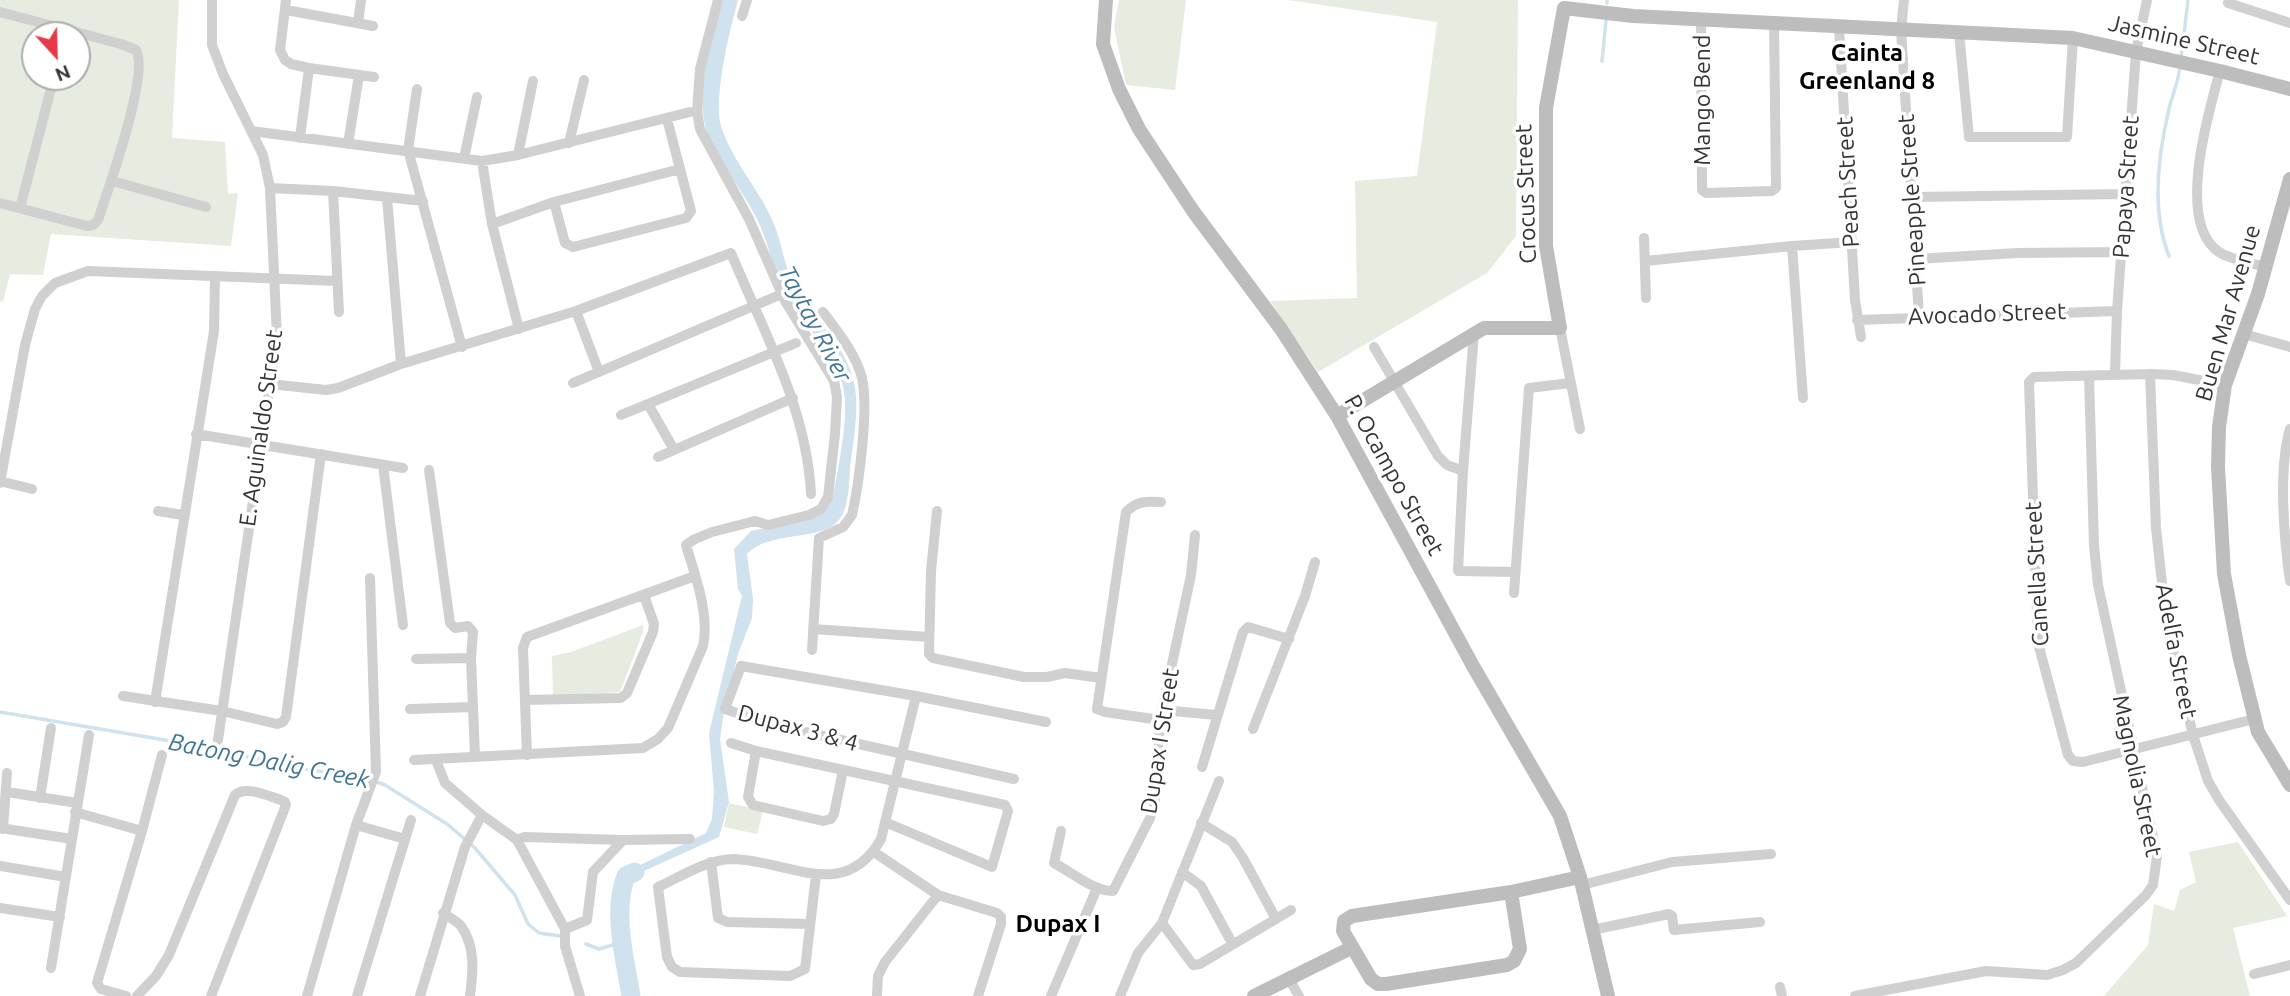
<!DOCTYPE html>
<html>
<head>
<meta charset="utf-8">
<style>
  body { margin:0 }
  #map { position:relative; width:2290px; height:996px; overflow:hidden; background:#fff; font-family:Ubuntu,sans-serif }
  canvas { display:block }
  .north { position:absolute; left:21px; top:21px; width:70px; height:70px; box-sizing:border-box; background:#fff; border:2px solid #adadad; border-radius:50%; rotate:158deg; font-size:19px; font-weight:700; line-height:28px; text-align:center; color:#333 }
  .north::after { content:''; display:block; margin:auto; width:24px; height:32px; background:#e63946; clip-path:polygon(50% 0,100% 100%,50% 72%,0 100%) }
</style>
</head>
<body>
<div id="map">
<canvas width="2290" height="996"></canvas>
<div class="north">N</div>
</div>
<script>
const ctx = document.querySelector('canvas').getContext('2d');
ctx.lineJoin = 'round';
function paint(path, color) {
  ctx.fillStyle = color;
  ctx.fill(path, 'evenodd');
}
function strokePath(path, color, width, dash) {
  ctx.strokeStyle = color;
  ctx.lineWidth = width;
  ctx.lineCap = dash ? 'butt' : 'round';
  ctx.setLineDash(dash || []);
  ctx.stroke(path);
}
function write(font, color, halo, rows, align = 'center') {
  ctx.font = font + ' Ubuntu,sans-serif';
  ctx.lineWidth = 7;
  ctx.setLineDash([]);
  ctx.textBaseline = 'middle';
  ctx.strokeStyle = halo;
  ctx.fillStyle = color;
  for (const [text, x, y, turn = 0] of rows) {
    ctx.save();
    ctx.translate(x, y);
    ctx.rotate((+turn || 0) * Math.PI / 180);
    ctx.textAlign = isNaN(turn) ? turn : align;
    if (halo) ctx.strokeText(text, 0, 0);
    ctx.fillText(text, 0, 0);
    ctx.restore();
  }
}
const green = new Path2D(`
  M0,0H179L172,138L225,142L228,194L238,193L231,246L51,234L43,275L10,274L3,302L0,301ZM35,35H77V77H35Z
  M1119,0H1186L1175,90L1126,85L1114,27Z
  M1288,0H1518L1516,236L1487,273L1318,372L1270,301L1357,298L1355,181L1417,176L1437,22Z
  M643,625V632L620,692L553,696L552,656L571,652Z
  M729,803L763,811L757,834L724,827Z
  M2238,842L2287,916L2233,928L2250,996H2104L2148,945L2154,904L2174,911L2180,890L2196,882L2189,852Z`);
const water = new Path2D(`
  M723,0H738C730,29 713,98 721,126C732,161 760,190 774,224C782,243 784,266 794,284C813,320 845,342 854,383C860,407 853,444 850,468C849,483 849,508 839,520C821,542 769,530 747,554L753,599L752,618L738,654L724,711L720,739L729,802L719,837L633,876L625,882L620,892L621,883L626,872L706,833L712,819L714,791L709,733L742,596L738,589L734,549L751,531L797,521L833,497C838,467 850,415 843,386C833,351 805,327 787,296C773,272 769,242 756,217C743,192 725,170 712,144C690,100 709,44 723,0Z`);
const stream = new Path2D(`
  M1607,3V0
  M2181,58L2188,0
  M1602,61L1606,21
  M2169,256C2151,211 2158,155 2169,109C2172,95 2179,81 2180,66
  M0,712L200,746L297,768L365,778L385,785L447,824L474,847L515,895L528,924L539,933L560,936
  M586,944L599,949L623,942`);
const river = new Path2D(`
  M631,996C625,959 612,912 626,876L635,872`);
const street = new Path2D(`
  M212,0V45L223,74L263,155L270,188L277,337L218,740
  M286,0L280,50L285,60L291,64L309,68L374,77
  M1904,0L1901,30L1919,316
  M2228,3L2290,23
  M286,10L373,26
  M0,12L121,44L136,50C150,73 108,190 98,220L93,225L87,226L0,203
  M742,16L747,0
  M1701,19L1702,190L1706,193L1772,191L1776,188L1774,22
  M358,23L361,0
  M1839,27L1855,300L1861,337
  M1959,33L1969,137H2067L2073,38
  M2220,71C2209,111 2175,223 2219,252C2231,260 2252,263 2266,267
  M417,89L408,150L462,347
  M251,131L482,161L518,155L690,112
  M300,138L309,68
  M569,143L584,80
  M348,144L359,75
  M518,155L533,81
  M464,158L477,97
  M482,161L492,224L519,329
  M112,181L206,207
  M270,188L333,191L423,201
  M333,191L339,312
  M1913,197L2125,194
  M387,198L401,364
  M554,202L565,243L573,247L686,218L691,211L667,119
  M20,208L54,77
  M492,224L554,202L680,169
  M1644,238L1646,298
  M1792,246L1803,398
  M1916,259L2018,253L2121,252
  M1645,261L1792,246L1852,242
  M576,311L599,372
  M1857,320L2117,311
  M1560,328L1580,429
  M1474,333L1463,471L1458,571L1515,572
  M2244,334L2290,347
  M1374,347L1438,456L1447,465L1463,471
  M2115,374L2117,311L2136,52L2147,0
  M2150,374L2156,528L2166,620L2193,735L2208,781L2219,800L2290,900
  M573,383L777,296
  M270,384L326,390L338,388L401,364L576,311L731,253C763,330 807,409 811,494
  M2225,385L2173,375L2150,374L2034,377L2029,382L2038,643L2068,755L2073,761L2083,762L2254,719
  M648,404L673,448
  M621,415L796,343
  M2290,429C2278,469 2284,539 2290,581
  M196,434L403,468
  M658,457L793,398
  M383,465L403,625
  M429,470L450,623L455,628L468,626L473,632L471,658L475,757
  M0,481L32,489
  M0,483L25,345L35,309L42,296L55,283L88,271L336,281
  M158,511L183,515
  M937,511L931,571L929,654L933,658L1024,677H1047L1065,673L1101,678
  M1514,593L1529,388L1570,383
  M813,629L928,637
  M812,650L819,538L843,527L852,515C859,484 869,408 862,378C856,354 838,332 823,312
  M416,659L471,658
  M123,696L222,711L277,724L283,722L286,717L321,454
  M525,700L621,698L627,693L653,632L654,624L644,595
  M155,702L214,331L215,276
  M410,709L473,707
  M1162,710L1216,715
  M1160,720L1105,712L1097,709L1126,512C1137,501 1146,501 1161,502
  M1253,729L1305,596L1315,562
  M731,743L756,751L1005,805L1008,811L992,867L885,822
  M756,751L748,797L753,805L823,821L831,819L834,814L843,770
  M527,755L523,648L527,637L695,576
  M414,760L643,748L658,739L668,728L703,646C710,614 695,576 686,545L695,539L712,532L755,521L768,525L809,515L821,509L828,497L835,434L837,397L834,381L785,301L749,219L700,129L697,111L700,69L718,0
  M436,760L445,783L482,815L517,840L565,929V946L580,996
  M1202,767L1243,632L1248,627L1289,639
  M1014,779L770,724L725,709L741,666L916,696L1046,722
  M7,792L77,803
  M40,798L51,728
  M75,812L142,831
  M1201,823L1232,842L1243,858L1276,919
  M356,825L405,839
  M0,828L72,839
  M3,829L7,773
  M1061,831L1054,863C1071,872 1095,892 1113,891L1150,818L1155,802L1160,720L1191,575L1195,535
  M517,840L524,837L623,840L690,839
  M874,852L938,895L997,913L1001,917V924L978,996
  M711,862L718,918L727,922L810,924
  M0,866L66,877
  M1182,872L1201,886L1232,943
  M816,875L805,969L790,976L680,972L672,967L667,957L658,887C682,876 707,859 734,859C789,861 845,903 881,839L916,696
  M1582,885L1672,862L1771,854
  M0,908L60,917
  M443,913C449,917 457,921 461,926C476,947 473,972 470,996
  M1162,923L1193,965L1200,964L1291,910
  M565,929L587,920L593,872L623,840
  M1592,930L1669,914L1672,916L1674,930L1760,922
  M51,968L89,735
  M2254,974L2290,965
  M1289,979L1299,996
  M1780,987L1782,996
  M126,996L101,989L97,983L142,831L162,755
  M137,996L156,976L169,955L235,795C246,785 268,796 281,800L285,802L286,805L211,996
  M307,996L356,825L376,772L370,578
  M357,996L411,820
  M420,996L465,847L482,815
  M877,996L878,976L885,962L938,895
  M1051,996L1097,888
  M1120,996L1138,953L1162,923L1219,781
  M1855,996L1986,971L2047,975L2063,970L2076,963L2146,895L2153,885L2157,856L2098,585L2094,545L2089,376`);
const secondary = new Path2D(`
  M1106,0L1103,44L1119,89L1139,129L1193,211L1281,329L1337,416L1473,666L1560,816L1580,877L1608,996
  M2290,179L2258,294L2225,385L2219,427L2218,467L2224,574L2239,655L2258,732L2290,785
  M1337,416L1484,328H1560L1546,246V108L1564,8L1633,16L2073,38L2220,71L2290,89
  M1511,892L1520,949L1514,961L1507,965L1386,984H1378L1371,979L1343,931L1344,921L1352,916L1511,892L1580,877
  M1254,996L1351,948`);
const streetNames = [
  ["Jasmine Street",2184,40,13],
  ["Mango Bend",1702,100,-90],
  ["Peach Street",1848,182,-93],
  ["Papaya Street",2126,187,-86],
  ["Crocus Street",1526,194,-92],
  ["Pineapple Street",1912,200,-94],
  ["Buen Mar Avenue",2228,313,-74],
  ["Avocado Street",1987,314,-2],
  ["E. Aguinaldo Street",261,428,-82],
  ["P. Ocampo Street",1394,475,61],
  ["Canella Street",2037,574,-93],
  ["Adelfa Street",2176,651,79],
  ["Dupax 3 & 4",798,728,15],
  ["Dupax I Street",1160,741,-81],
  ["Magnolia Street",2137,776,78]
];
const neighbourhoodNames = [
  ["Cainta",1867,53],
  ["Greenland 8",1867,81],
  ["Dupax I",1058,924]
];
const waterNames = [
  ["Taytay River",815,324,62],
  ["Batong Dalig Creek",269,761,11]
];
paint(green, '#e6ecdf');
paint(water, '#cfe2ee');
strokePath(stream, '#cfe2ee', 3.5);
strokePath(river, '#cfe2ee', 19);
strokePath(street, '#d0d0d0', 10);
strokePath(secondary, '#bdbdbd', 14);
write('23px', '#333', '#fff', streetNames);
write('bold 24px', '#000', '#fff', neighbourhoodNames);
write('italic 24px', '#3f7597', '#fff', waterNames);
</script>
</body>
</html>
